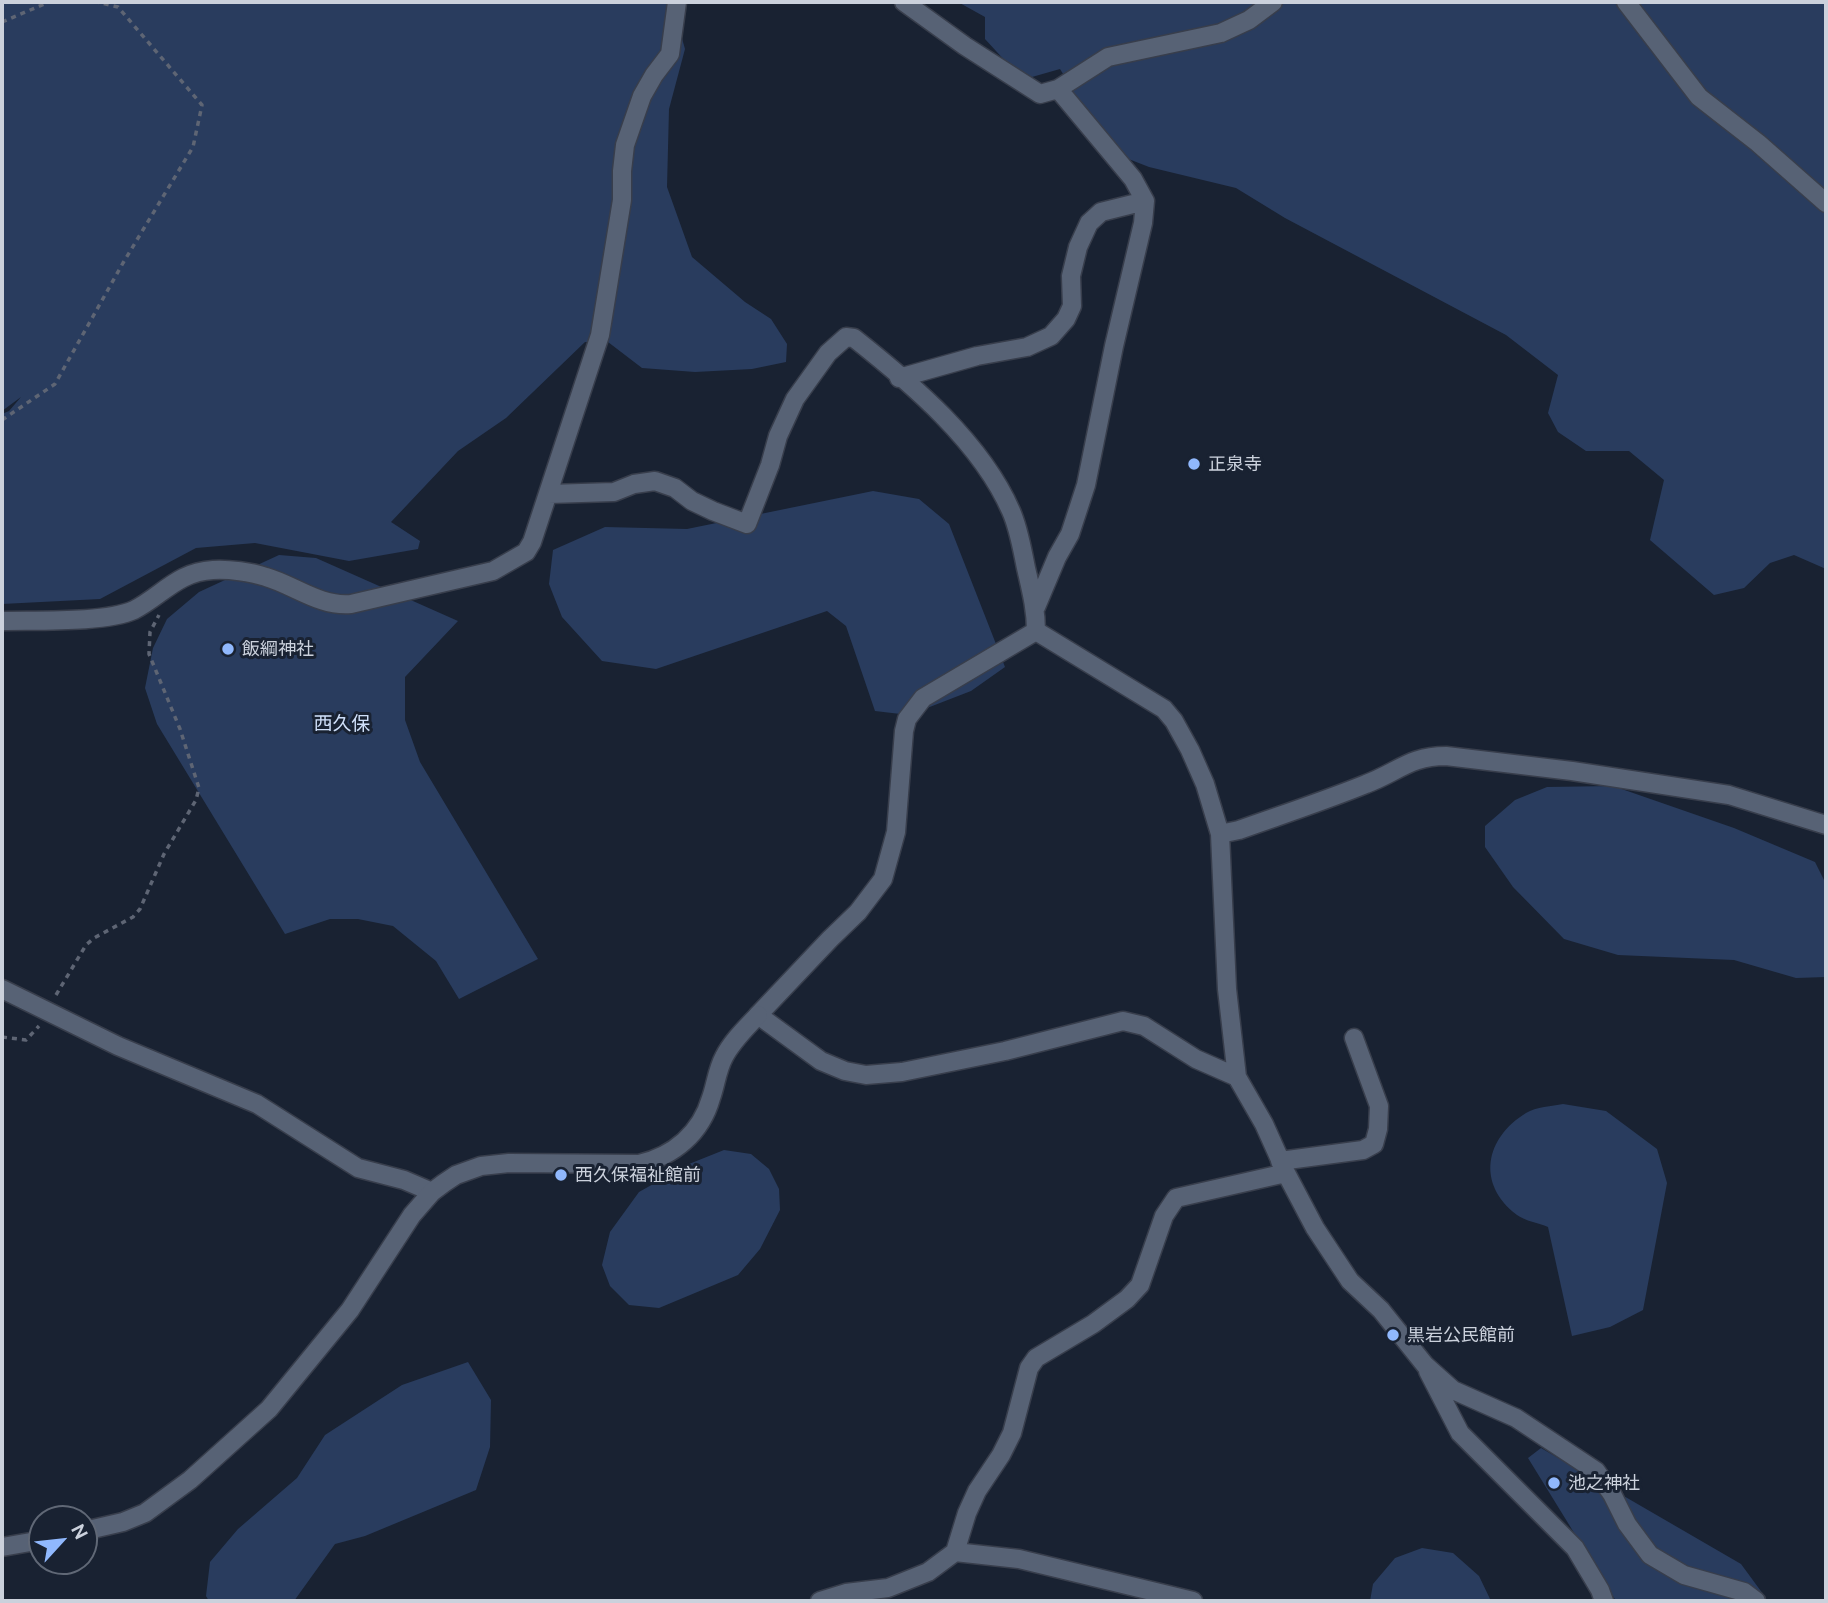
<!DOCTYPE html>
<html>
<head>
<meta charset="utf-8">
<style>
  body { margin:0 }
  #map { position:relative; width:1828px; height:1603px; overflow:hidden; background:#192232; font-family:Ubuntu,sans-serif }
  canvas { display:block }
  .frame { position:absolute; inset:0; border:4px solid #cbd1dc; pointer-events:none }
  .north { position:absolute; left:28px; top:1505px; width:70px; height:70px; box-sizing:border-box; background:#192232; border:2px solid #606876; border-radius:50%; rotate:63deg; font-size:19px; font-weight:700; line-height:28px; text-align:center; color:#cbd1dc }
  .north::after { content:''; display:block; margin:auto; width:24px; height:32px; background:#90b8fd; clip-path:polygon(50% 0,100% 100%,50% 72%,0 100%) }
</style>
</head>
<body>
<div id="map">
<canvas width="1828" height="1603"></canvas>
<div class="frame"></div>
<div class="north">N</div>
</div>
<script>
const ctx = document.querySelector('canvas').getContext('2d');
ctx.lineJoin = 'round';
function paint(path, color) {
  ctx.fillStyle = color;
  ctx.fill(path, 'evenodd');
}
function strokePath(path, color, width, dash) {
  ctx.strokeStyle = color;
  ctx.lineWidth = width;
  ctx.lineCap = dash ? 'butt' : 'round';
  ctx.setLineDash(dash || []);
  ctx.stroke(path);
}
function write(font, color, halo, rows, align = 'center') {
  ctx.font = font + ' Ubuntu,"Noto Sans JP",sans-serif';
  ctx.lineWidth = 6;
  ctx.setLineDash([]);
  ctx.textBaseline = 'middle';
  ctx.strokeStyle = halo;
  ctx.fillStyle = color;
  for (const [text, x, y, turn = 0] of rows) {
    ctx.save();
    ctx.translate(x, y);
    ctx.rotate((+turn || 0) * Math.PI / 180);
    ctx.textAlign = isNaN(turn) ? turn : align;
    if (halo) ctx.strokeText(text, 0, 0);
    ctx.fillText(text, 0, 0);
    ctx.restore();
  }
}
const green = new Path2D(`
  M2,2H676L674,10L685,49L669,109L667,187L692,257L745,302L771,319L787,344L786,362L752,369L695,372L642,368L608,342H585L506,418L458,451L391,522L420,541L418,549L349,561L255,543L196,548L100,599L2,604V414L9,411L21,397L2,411Z
  M958,2H1826V569L1794,555L1770,563L1744,588L1714,595L1650,540L1664,480L1629,451H1586L1558,432L1548,413L1558,375L1506,335L1285,218L1236,188L1149,167L1126,158L1069,91L1065,77L1060,69L1032,77L1007,63L985,39V17Z
  M873,491L919,499L949,524L1005,667L971,691L909,715L875,711L846,626L827,611L656,669L602,661L562,617L549,584L553,550L605,527L687,529Z
  M279,555L316,558L458,621L405,677V720L420,762L538,959L459,999L436,961L393,926L358,919H330L285,934L157,724L145,688L153,648L167,619L199,592Z
  M1613,786L1734,828L1815,862L1826,884V977L1796,978L1734,960L1618,955L1564,939L1513,887L1485,847V826L1515,800L1547,787Z
  M1563,1104L1606,1111L1657,1149L1667,1183L1643,1310L1610,1327L1572,1336L1548,1227C1539,1223 1525,1221 1517,1215C1476,1184 1485,1138 1526,1113C1536,1107 1552,1106 1563,1104Z
  M724,1150L751,1154L769,1169L779,1189L780,1210L760,1249L738,1275L659,1308L629,1305L610,1286L602,1265L610,1232L639,1192L689,1164Z
  M468,1362L491,1400L490,1447L476,1490L365,1536L335,1544L294,1601H209L206,1596L210,1562L238,1529L297,1478L325,1435L402,1385Z
  M1541,1448L1741,1564L1766,1598L1765,1601H1616L1528,1458Z
  M1422,1548L1453,1553L1479,1576L1491,1601H1370L1373,1584L1395,1558Z`);
const path = new Path2D(`
  M2,22L49,2
  M2,420L55,384L123,263L193,147L202,105L118,7L97,2
  M56,995L86,945L94,938L133,917L140,909L164,854L196,800L199,788L180,729L149,654L150,632L159,615
  M2,1037L26,1040L39,1026`);
const street = new Path2D(`
  M904,2L965,46L1040,94L1058,89L1108,57L1221,33L1249,20L1273,2
  M1626,2L1699,97L1758,143L1826,203
  M899,378L977,356L1027,347L1051,336L1066,319L1072,306L1071,276L1078,247L1089,223L1101,212L1145,201L1133,179L1058,89
  M549,494L614,492L634,484L655,481L675,488L692,501L713,511L747,524L770,465L778,436L795,399L828,353L846,337L854,338C912,384 981,442 1011,511C1019,529 1022,549 1026,568C1031,590 1036,609 1036,631
  M1036,607L1057,557L1070,534L1086,485L1114,346L1143,223L1145,201
  M2,621C36,620 105,623 134,610C163,595 177,572 213,570C229,569 251,572 266,577C294,585 320,607 351,604L493,571L526,552L532,542L600,335L622,200V171L625,145L642,96L654,75L670,54L677,2
  M1220,834L1239,830C1281,815 1324,801 1366,784C1398,772 1410,756 1446,756L1572,771L1729,795L1826,825
  M2,989L118,1046L257,1104L358,1168L404,1180L432,1192
  M1237,1077L1196,1059L1144,1026L1123,1021L1005,1051L902,1072L866,1075L845,1071L821,1061L758,1015L830,939L858,912L883,879L896,832L904,731L907,719L923,698L1036,631L1164,709L1174,721L1190,750L1205,784L1220,834L1227,989L1237,1077L1264,1124L1286,1173L1315,1228L1350,1281L1381,1310L1425,1365L1453,1390L1516,1418L1596,1471L1612,1494L1627,1524L1650,1555L1684,1575L1744,1592L1756,1601
  M1280,1161L1363,1150L1374,1144L1378,1129L1379,1106L1354,1038
  M1428,1371L1460,1433L1575,1548L1600,1590L1604,1601
  M955,1552L1019,1559L1193,1601
  M820,1601L846,1593L888,1588L928,1572L955,1552L967,1513L977,1491L1001,1455L1012,1433L1029,1368L1036,1358L1093,1324L1127,1299L1140,1285L1164,1216L1176,1198L1286,1173`);
const secondary = new Path2D(`
  M84,1531L123,1522L145,1513L190,1480L269,1409L350,1310L412,1215L432,1192L444,1183L456,1175L481,1166L509,1163L639,1164C674,1156 701,1133 711,1098C716,1084 717,1070 724,1057C732,1041 746,1028 758,1015
  M2,1547L42,1540`);
const markers = [
  [1194,464,7,"#90b8fd"],
  [228,649,7,"#90b8fd"],
  [561,1175,7,"#90b8fd"],
  [1393,1335,7,"#90b8fd"],
  [1554,1483,7,"#90b8fd"]
];
const poiNames = [
  ["正泉寺",1208,464],
  ["飯綱神社",242,649],
  ["西久保福祉館前",575,1175],
  ["黒岩公民館前",1407,1335],
  ["池之神社",1568,1483]
];
const neighbourhoodNames = [
  ["西久保",342,724]
];
paint(green, '#293c5e');
strokePath(street, '#383e4c', 21);
strokePath(secondary, '#383e4c', 21);
strokePath(path, '#5e6574', 3.5, [5, 5]);
strokePath(street, '#576275', 18);
strokePath(secondary, '#576275', 18);
for (const [x, y, r, color] of markers) {
  const dot = new Path2D();
  dot.arc(x, y, r, 0, 2 * Math.PI);
  ctx.fillStyle = color;
  ctx.fill(dot);
  strokePath(dot, '#192232', 2.5);
}
write('18px', '#cbd1dc', '#192232', poiNames, 'left');
write('19px', '#cfdff9', '#192232', neighbourhoodNames);
</script>
</body>
</html>
